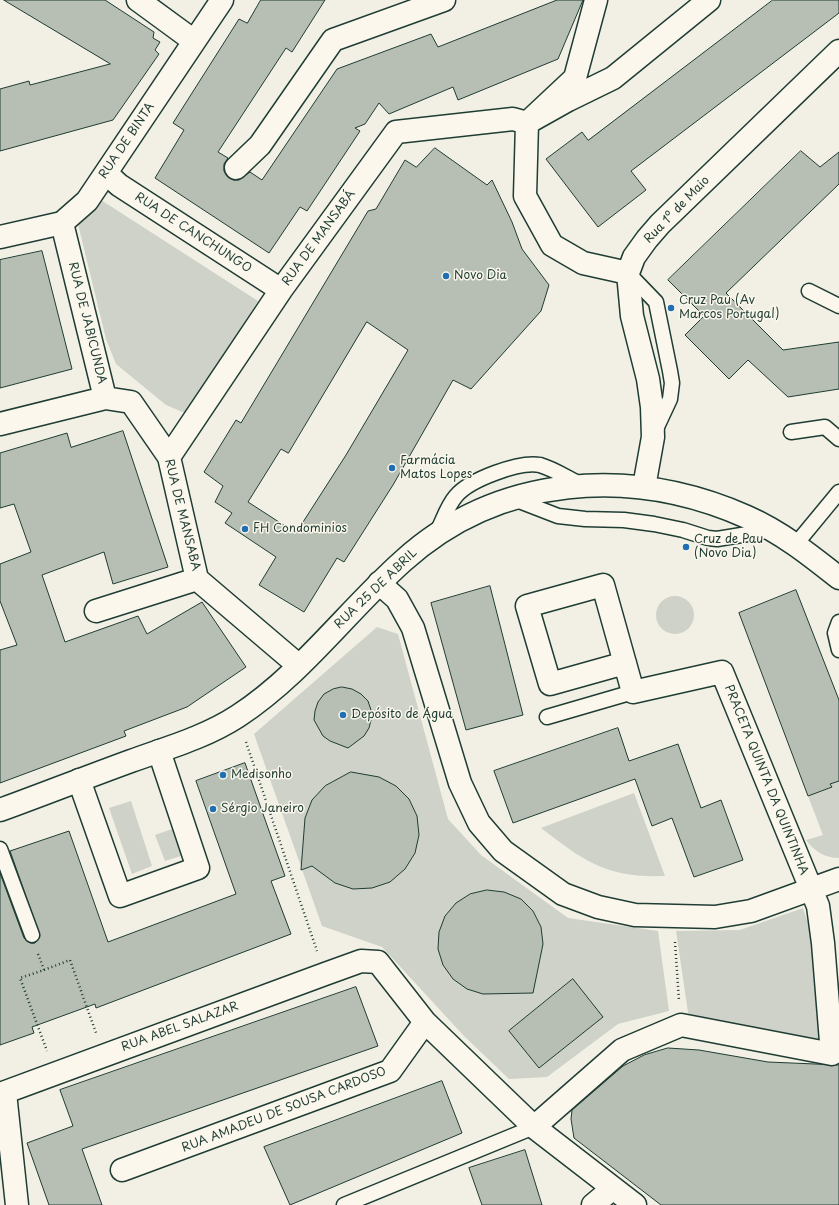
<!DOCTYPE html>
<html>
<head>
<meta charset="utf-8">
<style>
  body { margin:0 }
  canvas { display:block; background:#f2f0e5 }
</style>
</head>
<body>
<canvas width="839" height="1205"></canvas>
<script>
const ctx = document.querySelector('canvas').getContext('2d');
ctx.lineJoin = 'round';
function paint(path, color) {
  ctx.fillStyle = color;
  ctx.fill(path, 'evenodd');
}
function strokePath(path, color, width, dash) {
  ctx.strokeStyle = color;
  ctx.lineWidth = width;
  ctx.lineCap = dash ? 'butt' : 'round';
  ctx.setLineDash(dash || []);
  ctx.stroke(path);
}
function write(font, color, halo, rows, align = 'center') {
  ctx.font = font + ' "Playpen Sans",sans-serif';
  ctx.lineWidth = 3;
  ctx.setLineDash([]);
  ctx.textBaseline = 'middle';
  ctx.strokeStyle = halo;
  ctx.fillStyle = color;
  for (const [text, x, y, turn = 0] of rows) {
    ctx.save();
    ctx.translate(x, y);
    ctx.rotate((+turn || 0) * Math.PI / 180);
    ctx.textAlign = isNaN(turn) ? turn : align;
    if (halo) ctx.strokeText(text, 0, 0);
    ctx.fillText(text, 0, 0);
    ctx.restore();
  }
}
const green = new Path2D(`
  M101,200L258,301L187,414L166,405L116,364L106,339L77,220Z
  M656 615a19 19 0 1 1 38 0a19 19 0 1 1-38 0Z
  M377,627L398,634L448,819L481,855L568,918L658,931L669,1011L618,1024L547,1077L509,1079L464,1036L382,947L322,926L254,734Z
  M839,781V858C825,858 814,851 806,840L823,835L808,796L831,787L830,784Z
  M634,793L665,876C607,878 585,862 541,828Z
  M131,801L152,866L132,874L109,808Z
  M175,828L184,855L165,861L155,835Z
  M803,908L811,933L823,1044L689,1019L676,931L740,930Z`);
const building = new Path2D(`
  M4,0H105L154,32L153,38L160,42L155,50L159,54L113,120L0,151V89L29,81L30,85L110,64Z
  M261,0H325L292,52L286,48L218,152L228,158L224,164V171L227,176L233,180H239L250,172L262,180L337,69L431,34L438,47L557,0H583L558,59L458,100L453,87L389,114L379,103L365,124L355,128L360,131L307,211L300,207L269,253L155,178L184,130L173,123L239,19L247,23Z
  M773,0H839V13L631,171L646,190L598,227L546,159L582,132L588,140Z
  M435,148L487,185L492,180L512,222L522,249L549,285L541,311L471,389L453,380L393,485L344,562L337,558L304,612L259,585L276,557L225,523L232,513L215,502L223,486L204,472L236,420L241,423L368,211L376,209L405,160L416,167ZM367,322L408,350L346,455L296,533L248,502L281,449L288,453Z
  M801,151L820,167L839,152V184L726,293L783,350L839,342V389L788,397L748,360L729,379L685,335L704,316L668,280Z
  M42,251L72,369L0,388V260Z
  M123,431L168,567L113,584L104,552L42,575L65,642L138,616L147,634L202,602L246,667L187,707L124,731L126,736L0,783V650L17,645L0,601V564L31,552L14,504L0,508V453L67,433L71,447Z
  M490,586L523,715L466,730L431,603Z
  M796,590L839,700V781L830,784L832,787L808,796L739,613Z
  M342,687L352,689L361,694L368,701L371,710V720L369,728L364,736L348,748L330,741L323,736L314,720L315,711L318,702L324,694L333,689Z
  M618,728L629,761L678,744L701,808L721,800L743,860L694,877L672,818L652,826L635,779L513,823L494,771Z
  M245,763L285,876L271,881L291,934L96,1008L95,1004L32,1027L34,1033L0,1045V873L24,938L30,943H35L40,936L10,851L69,831L108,942L236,894L196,781Z
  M351,772L379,777L396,786L409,799L417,816L419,835L415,853L405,869L390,882L372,888L353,889L335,883L312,866L301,870L305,818L312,800L325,786Z
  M487,890L504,892L521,899L533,911L541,927L543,944L533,993L483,994L467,989L453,979L443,965L438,949L439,932L445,916L456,903L470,894Z
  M573,979L603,1017L539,1068L509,1031Z
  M356,987L378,1046L82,1149L102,1205H49L27,1143L73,1126L60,1090Z
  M668,1048L699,1050L768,1062L839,1065V1205H661L574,1138L571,1119L572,1110L623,1066L644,1055Z
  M442,1081L462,1133L290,1205L264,1147Z
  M525,1150L542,1205H482L469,1168Z`);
const path = new Path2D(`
  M246,742L317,951
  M675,942L679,1001
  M38,954L44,970L20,978L47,1051
  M44,970L70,960L96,1033`);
const service = new Path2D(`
  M628,273L656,302L670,371L672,383L670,399L656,429
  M809,291L839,306
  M791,432L825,427L839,439
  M514,499L558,516L585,519L624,520L654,524L683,530L708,538L717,539L772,530
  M436,534C442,523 447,506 456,496C469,480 519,461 540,465C554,469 569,479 582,485
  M796,544L839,492
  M839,622L835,633L839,650
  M547,717L633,692
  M0,849L32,935
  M344,1205L534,1127`);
const minor = new Path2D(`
  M138,0L194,41
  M596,0L575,78L527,123L525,196L552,245L583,263L628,273
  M236,168L260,145L333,40L444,0
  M106,173L119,185L281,290
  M62,223L105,398L131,402L169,457L197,579L298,665
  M0,237L62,223L87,201L222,0
  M0,424L105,398
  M169,457L281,290L396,132L513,119L527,123L568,100L613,78L709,0
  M379,583L397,599L413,628L460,783L479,823L503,851L563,894L598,907L635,915L715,917L751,911L839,879
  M96,611L197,579
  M79,780L120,896L198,868L159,751
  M5,1093L17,1205
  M0,1094L325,974L361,961L378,962L425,1022L534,1127L635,1205
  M534,1127L622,1050L681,1025L832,1054L823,943L818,906L722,672L633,692L603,585L527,606L550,684L625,663
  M122,1170L390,1071L425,1022
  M593,1205L612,1189`);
const tertiary = new Path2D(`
  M644,487L653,437L652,407L648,379L632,316L628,273L634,257L647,239L660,224L839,51`);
const secondary = new Path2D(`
  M0,810C44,794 87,777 131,761C167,748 206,737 238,716C301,675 347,611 403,561C499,474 632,466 747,517C781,532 810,555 839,578`);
const markers = [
  [446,276,4,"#1f6fb2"],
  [671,308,4,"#1f6fb2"],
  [392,468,4,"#1f6fb2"],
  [245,529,4,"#1f6fb2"],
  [686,547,4,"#1f6fb2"],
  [343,715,4,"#1f6fb2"],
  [223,775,4,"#1f6fb2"],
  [213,809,4,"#1f6fb2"]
];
const streetNames = [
  ["RUA DE BINTA",127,141,-56],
  ["Rua 1º de Maio",677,210,-46],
  ["RUA DE CANCHUNGO",193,233,33],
  ["RUA DE MANSABÁ",319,238,-54],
  ["RUA DE JABICUNDA",87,323,76],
  ["RUA DE MANSABA",182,515,76],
  ["RUA 25 DE ABRIL",376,589,-44],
  ["PRACETA QUINTA DA QUINTINHA",766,780,68],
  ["RUA ABEL SALAZAR",180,1027,-20],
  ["RUA AMADEU DE SOUSA CARDOSO",284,1110,-21]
];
const poiNames = [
  ["Novo Dia",454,276],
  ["Cruz Pau (Av",679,301],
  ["Marcos Portugal)",679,315],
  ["Farmácia",400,461],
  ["Matos Lopes",400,475],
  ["FH Condominios",253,529],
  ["Cruz de Pau",694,540],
  ["(Novo Dia)",694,554],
  ["Depósito de Água",351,715],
  ["Medisonho",231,775],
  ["Sérgio Janeiro",221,809]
];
paint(green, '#cfd2c8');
paint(building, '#b7beb3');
strokePath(building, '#1f3d34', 1);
strokePath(service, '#1f3d34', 17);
strokePath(minor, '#1f3d34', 25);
strokePath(tertiary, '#1f3d34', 25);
strokePath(secondary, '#1f3d34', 25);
strokePath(path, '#1f3d34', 2.5, [1, 3]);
strokePath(service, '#fbf7ec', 14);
strokePath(minor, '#fbf7ec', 22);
strokePath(tertiary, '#fbf7ec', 22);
strokePath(secondary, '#fbf7ec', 22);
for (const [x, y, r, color] of markers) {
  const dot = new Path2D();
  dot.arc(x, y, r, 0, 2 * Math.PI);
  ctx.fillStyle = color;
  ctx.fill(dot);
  strokePath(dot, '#fbf7ec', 1.5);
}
write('12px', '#1f3d34', '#fbf7ec', streetNames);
write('12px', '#1f3d34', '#fbf7ec', poiNames, 'left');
</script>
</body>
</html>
